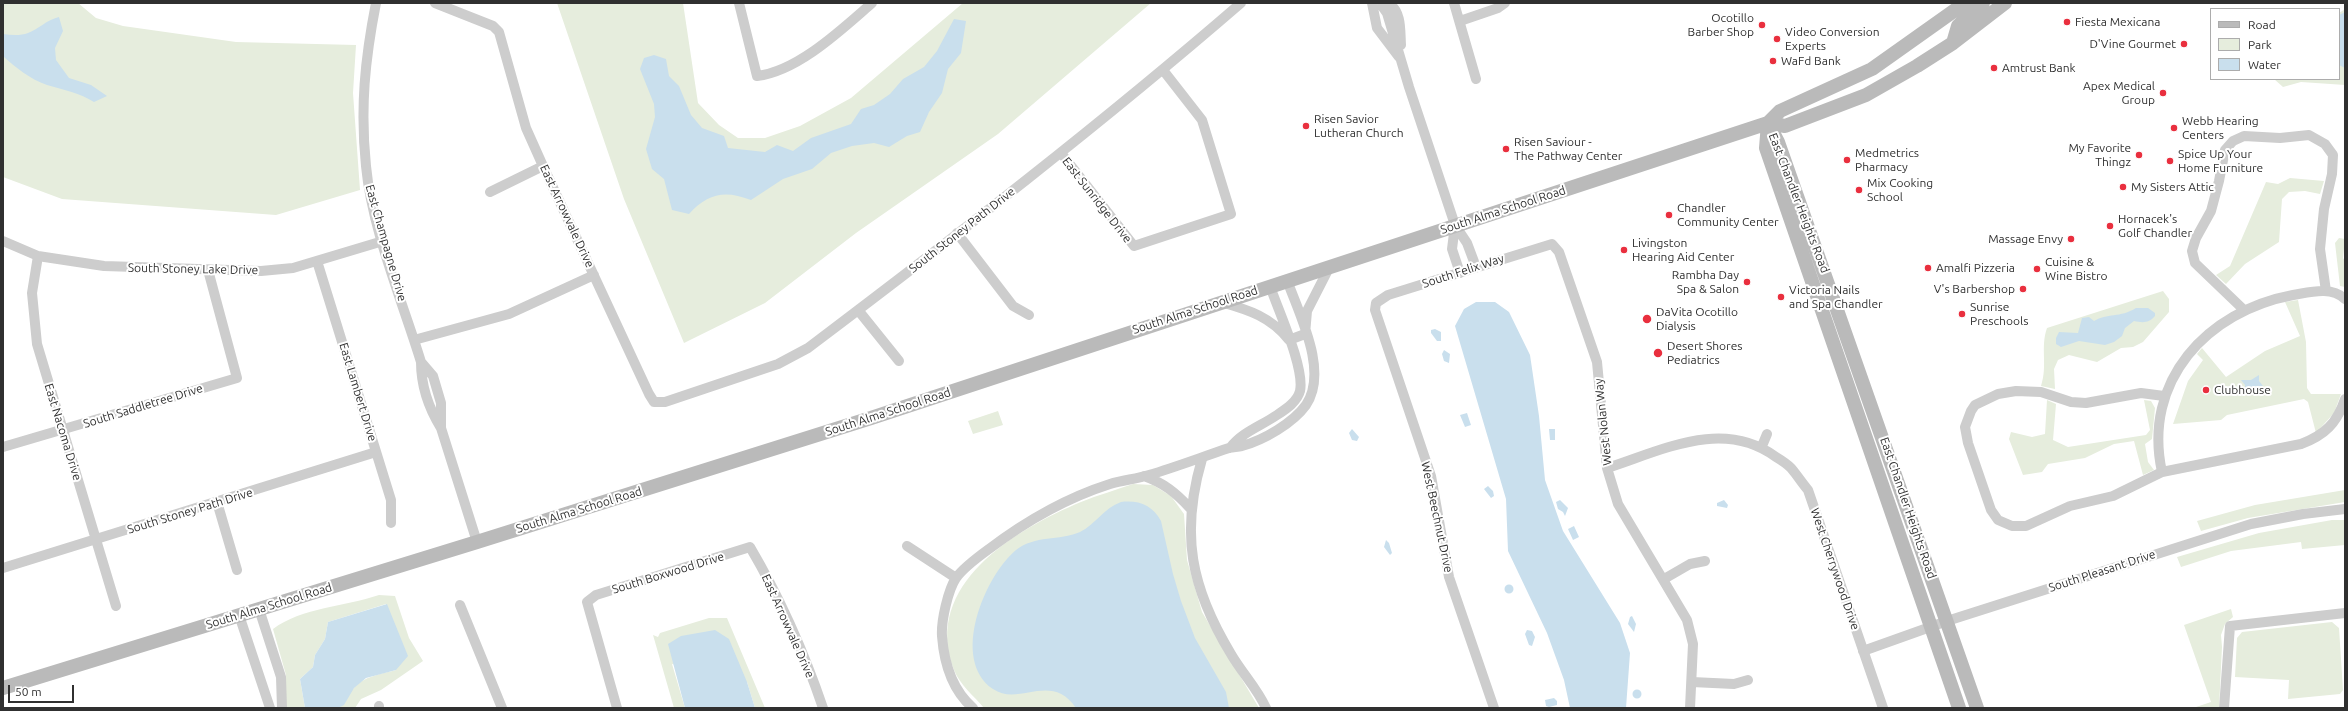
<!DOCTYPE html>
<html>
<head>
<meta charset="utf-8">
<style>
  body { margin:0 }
  #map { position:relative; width:2348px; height:711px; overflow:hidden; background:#fff; font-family:Ubuntu,sans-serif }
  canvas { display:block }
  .frame { position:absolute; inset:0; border:4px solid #303030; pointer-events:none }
  .legend { position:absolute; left:2210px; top:8px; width:130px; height:72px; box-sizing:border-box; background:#fff; border:1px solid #acacac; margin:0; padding:5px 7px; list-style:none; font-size:12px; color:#303030 }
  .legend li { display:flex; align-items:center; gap:8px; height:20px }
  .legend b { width:20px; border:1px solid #acacac }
  .scale { position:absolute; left:8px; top:685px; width:66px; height:18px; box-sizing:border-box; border:2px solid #303030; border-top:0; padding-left:5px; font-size:12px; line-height:14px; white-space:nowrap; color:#303030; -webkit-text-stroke:3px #fff; paint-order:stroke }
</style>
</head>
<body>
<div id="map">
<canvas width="2348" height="711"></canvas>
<div class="frame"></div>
<ul class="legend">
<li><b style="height:5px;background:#bababa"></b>Road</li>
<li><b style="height:11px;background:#e6eddd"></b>Park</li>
<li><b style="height:11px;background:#c9dfed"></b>Water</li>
</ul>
<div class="scale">50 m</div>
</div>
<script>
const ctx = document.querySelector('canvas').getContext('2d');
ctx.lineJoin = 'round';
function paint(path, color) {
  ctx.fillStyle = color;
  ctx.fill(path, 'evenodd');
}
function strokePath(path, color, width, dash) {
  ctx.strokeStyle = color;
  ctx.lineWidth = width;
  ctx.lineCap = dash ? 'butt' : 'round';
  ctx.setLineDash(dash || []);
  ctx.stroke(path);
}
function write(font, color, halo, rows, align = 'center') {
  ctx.font = font + ' Ubuntu,sans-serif';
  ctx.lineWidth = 4;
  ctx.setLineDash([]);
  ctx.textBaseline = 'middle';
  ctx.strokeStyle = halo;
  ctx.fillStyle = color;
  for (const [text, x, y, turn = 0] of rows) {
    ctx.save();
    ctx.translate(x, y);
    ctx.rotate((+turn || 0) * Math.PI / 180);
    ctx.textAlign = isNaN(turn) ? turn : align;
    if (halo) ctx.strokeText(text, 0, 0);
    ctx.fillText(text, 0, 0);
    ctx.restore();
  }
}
const green = new Path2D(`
  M3,3H78L96,18L123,26L236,42L356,45L353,93L360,190L276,215L62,199L3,177Z
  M557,3H683L698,103L719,125L738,138H765L800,126L851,98L963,3H1151L998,134L856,233L765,303L684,343L624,199Z
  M2345,9V85L2301,82L2283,87L2274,79H2339V13Z
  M2290,178L2324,181L2320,194L2305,191L2289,192L2282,199L2279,242L2245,264L2226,284L2216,275L2230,266L2266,182L2278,184Z
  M2339,238L2345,239L2343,258L2345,261V287L2340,286L2335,243Z
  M2163,291L2169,299V312L2143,342L2133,347L2121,348L2097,362L2069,355L2058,360L2054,369L2055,389L2041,386C2048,365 2040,348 2047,328Z
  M2298,300L2306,342L2307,388L2311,394H2341L2334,413L2316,433L2308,402L2304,399L2227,415L2221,420L2173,424L2188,381L2203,360L2197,354L2202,348L2226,377L2265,351L2300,336L2285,302Z
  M2047,400L2056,404L2053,440L2068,447L2146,435L2150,430L2144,400L2151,401L2155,408L2152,439L2145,444L2148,462L2154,470L2143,475L2134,441L2114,444L2085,458L2048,464L2042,472L2023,475L2009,439L2011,432L2032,437L2045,434Z
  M998,411L1003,425L973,434L968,421Z
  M1133,484L1153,485L1171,496L1184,514L1187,560L1202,612L1259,708H984C974,696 960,685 954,670C921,585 1016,529 1081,502C1098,495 1116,490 1133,484Z
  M2345,490V502L2248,518L2201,531L2197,521L2255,505Z
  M2332,520H2345V545L2302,549L2301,542L2231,551L2181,567L2177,557L2259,533Z
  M379,595L395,596L409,638L423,661L381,690L361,699L355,708H338C347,703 347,696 353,689C363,676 382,674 396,670L386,604L328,622L325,639L315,655L313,667L300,679L305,708H286V675L273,629C303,607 344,607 379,595Z
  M2231,609L2233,617L2225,624L2221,635L2222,647L2219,708H2193L2211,702L2184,625Z
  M709,618H727L765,708H755L747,682L672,664L685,708H674L653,635L658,637L660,633Z
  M2332,622L2339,628L2343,690L2340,694L2288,699L2289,680L2235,677L2237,638L2242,632Z`);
const water = new Path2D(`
  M2345,12V68L2339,65V15Z
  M59,17L63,31L55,48L56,60L69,78L91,85L107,96L94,102C80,93 64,90 47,85C30,79 16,68 3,56V34C11,35 20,36 28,33C39,29 46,20 59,17Z
  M954,19L966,21L961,53L948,69L942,93L929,112L920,132L907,136L889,147L874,143L852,146L831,153L812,169L783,179L751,200C725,190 708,193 689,214L672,210L664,179L652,169L646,149L655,117L654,104L640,69L644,58L654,55L666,59L669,76L679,86L691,115L702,128L724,136L728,148L765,152L777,145L793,151L811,138L851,124L861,109L874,105L890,94L903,79L924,67L937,51Z
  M1476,302H1495L1509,312L1530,355L1539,416L1545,480L1563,531L1620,623L1630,653L1626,708H1570L1564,680L1547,633L1508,551L1506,499L1455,326L1464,309Z
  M2136,308H2148L2155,313V316C2149,323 2143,323 2134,321L2125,328L2122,336L2114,342L2105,345L2079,341L2061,347L2056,344V338L2059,332L2078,333L2082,318L2089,317L2094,321C2107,313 2120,318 2136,308Z
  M1435,329L1441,332V341H1437L1431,333V330Z
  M1444,350L1450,354L1449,363L1444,361L1442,354Z
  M2259,375V381L2263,386L2252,387L2245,392V385L2241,380H2251Z
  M1467,413L1471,425L1465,427L1460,415Z
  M1352,429L1359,437L1357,441L1352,440L1349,433Z
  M1549,429H1555V440H1550Z
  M1488,486L1493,491L1494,496L1491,498L1484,489Z
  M1560,500L1568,508L1565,516L1563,512L1558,509L1556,502Z
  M1724,500L1728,505L1727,508L1717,506V503Z
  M1121,502C1139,500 1152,505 1161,521L1173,574L1181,601L1195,638L1226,692L1229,708H1076C1051,671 1019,707 993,689C950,660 984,577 1016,550C1035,535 1059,541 1080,532C1096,524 1104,508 1121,502Z
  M1574,526L1579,537L1573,540L1568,529Z
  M1386,540L1389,543L1392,553L1390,555L1384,547Z
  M1504.5 589a4.5 4.5 0 1 1 9 0a4.5 4.5 0 1 1-9 0Z
  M387,604L408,656L396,670L366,678L354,688L344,705L338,708H305L300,679L313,667L315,655L325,639L328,622Z
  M1632,616L1636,624L1634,632L1628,624L1630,617Z
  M715,630L729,639L747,682L755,708H685L668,644L681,636Z
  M1527,630L1532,631L1535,637L1532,646L1529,645L1525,634Z
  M1632.5 694a4.5 4.5 0 1 1 9 0a4.5 4.5 0 1 1-9 0Z
  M1554,698L1557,701V705L1549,707L1546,706L1545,700Z`);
const minor = new Path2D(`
  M376,3C365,59 360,108 366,166C372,230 402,300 421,362C421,386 428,407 441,428
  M435,3L493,26L499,32L526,128L543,166L649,394L654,402H665L778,364L808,348C955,237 1101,124 1241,3
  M739,3L757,76C798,71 841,30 872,3
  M1372,3L1377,28L1399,57
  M1389,3C1402,13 1400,30 1401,45
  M1454,3L1476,79
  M1382,6L1387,13L1409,87L1455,225L1467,243L1476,267
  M1460,21L1498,8L1505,3
  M1061,153L1134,246L1231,214L1202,120L1163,70
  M490,192L543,166
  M1455,225L1452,249L1460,273
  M957,233L1013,306L1029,315
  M3,241L38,256L104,266L261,271L293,268L383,241
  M38,256L32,293L37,344L116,606
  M317,261L391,500V523
  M1221,302C1249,310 1271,317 1289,340L1305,334L1307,311L1330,266
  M858,310L899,361
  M2244,310L2195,263L2192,251L2196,238L2211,211L2219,181L2225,150L2233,141L2244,136L2280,138L2309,135L2325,144L2333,155L2332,174L2324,209L2320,249L2326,291
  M414,340L509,314L594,275
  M421,362L433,376L441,403V428L477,542
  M2164,396L2141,393L2086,403L2071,402L2041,392L2016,391L1998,394L1975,405L1971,411L1965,427L1968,443L1991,510L1998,520L2012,526H2026L2070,506L2113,496L2162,472L2301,444C2325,435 2337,423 2345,399
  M1762,446L1767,434
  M3,447L237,378L208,270
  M1230,448C1242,432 1261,426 1277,415C1286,409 1297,402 1300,391C1305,368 1278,310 1270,286
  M1202,459C1180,534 1191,588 1231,654C1242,673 1257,688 1266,708
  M1607,468C1663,450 1723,418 1776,457C1781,460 1787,464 1791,468C1797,475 1802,483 1808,490L1883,708
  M2162,472C2142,381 2207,311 2293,295C2311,292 2331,286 2345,299
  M1144,476C1164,483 1176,493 1190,508
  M217,502L237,570
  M907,546L956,578
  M3,568L376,452
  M1664,579L1690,564L1705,561
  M460,605L502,708
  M259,609L281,677L282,708
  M239,615L270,708
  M1863,651L1947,621L2251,524L2303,514L2345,509
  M1692,682L1734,684L1748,680
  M379,706V708
  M617,708L587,602L596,595L750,547C780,598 804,652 823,708
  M973,708C952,690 944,662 942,636C941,621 948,590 956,578C964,567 978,557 989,549C1026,521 1066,498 1110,484C1123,480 1136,479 1149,475C1176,467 1202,457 1229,448C1233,447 1237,447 1242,446C1264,440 1293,423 1306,405C1329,371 1299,314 1287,280
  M1494,708L1449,577L1431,476L1375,310L1376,303L1388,295L1552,244L1559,252L1597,362L1607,468L1618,504L1687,620L1693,644L1690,708
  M2224,708L2230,626L2345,613`);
const secondary = new Path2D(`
  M1953,43L1958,26L1983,3
  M1768,123L1778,142L1977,708
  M1768,123L1766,148L1959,708
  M1768,123L1785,126L1866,95L1917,66L1953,43L2005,3
  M3,688L477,542L871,418L1768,123L1780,111L1872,69L1965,3`);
const markers = [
  [2067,22,4,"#e92f3e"],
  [1762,25,4,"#e92f3e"],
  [1777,39,4,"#e92f3e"],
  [2184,44,4,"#e92f3e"],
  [1773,61,4,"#e92f3e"],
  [1994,68,4,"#e92f3e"],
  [2163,93,4,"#e92f3e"],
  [1306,126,4,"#e92f3e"],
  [2174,128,4,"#e92f3e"],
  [1506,149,4,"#e92f3e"],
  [2139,155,4,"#e92f3e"],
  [1847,160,4,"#e92f3e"],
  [2170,161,4,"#e92f3e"],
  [2123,187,4,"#e92f3e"],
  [1859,190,4,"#e92f3e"],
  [1669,215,4,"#e92f3e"],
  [2110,226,4,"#e92f3e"],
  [2071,239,4,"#e92f3e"],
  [1624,250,4,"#e92f3e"],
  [1928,268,4,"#e92f3e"],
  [2037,269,4,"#e92f3e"],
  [1747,282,4,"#e92f3e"],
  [2023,289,4,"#e92f3e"],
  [1781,297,4,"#e92f3e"],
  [1962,314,4,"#e92f3e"],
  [1647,319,5,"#e92f3e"],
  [1658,353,5,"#e92f3e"],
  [2206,390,4,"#e92f3e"]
];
const poiNames = [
  ["Ocotillo",1754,18,"right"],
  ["Barber Shop",1754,32,"right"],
  ["Fiesta Mexicana",2075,22],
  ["Video Conversion",1785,32],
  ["Experts",1785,46],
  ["D'Vine Gourmet",2176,44,"right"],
  ["WaFd Bank",1781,61],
  ["Amtrust Bank",2002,68],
  ["Apex Medical",2155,86,"right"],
  ["Group",2155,100,"right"],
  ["Risen Savior",1314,119],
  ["Lutheran Church",1314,133],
  ["Webb Hearing",2182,121],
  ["Centers",2182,135],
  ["Risen Saviour -",1514,142],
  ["The Pathway Center",1514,156],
  ["My Favorite",2131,148,"right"],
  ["Thingz",2131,162,"right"],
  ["Medmetrics",1855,153],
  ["Pharmacy",1855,167],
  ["Spice Up Your",2178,154],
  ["Home Furniture",2178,168],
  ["Mix Cooking",1867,183],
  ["School",1867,197],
  ["My Sisters Attic",2131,187],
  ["Chandler",1677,208],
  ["Community Center",1677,222],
  ["Hornacek's",2118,219],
  ["Golf Chandler",2118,233],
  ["Massage Envy",2063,239,"right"],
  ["Livingston",1632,243],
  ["Hearing Aid Center",1632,257],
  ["Cuisine &",2045,262],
  ["Wine Bistro",2045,276],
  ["Amalfi Pizzeria",1936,268],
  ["Rambha Day",1739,275,"right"],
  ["Spa & Salon",1739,289,"right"],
  ["V's Barbershop",2015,289,"right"],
  ["Victoria Nails",1789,290],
  ["and Spa Chandler",1789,304],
  ["Sunrise",1970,307],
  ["Preschools",1970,321],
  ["DaVita Ocotillo",1656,312],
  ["Dialysis",1656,326],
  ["Desert Shores",1667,346],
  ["Pediatrics",1667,360],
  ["Clubhouse",2214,390]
];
const streetNames = [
  ["East Sunridge Drive",1097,200,52],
  ["East Chandler Heights Road",1799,203,69],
  ["South Alma School Road",1503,210,-18],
  ["East Arrowvale Drive",567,216,65],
  ["South Stoney Path Drive",962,230,-38],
  ["East Champagne Drive",386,243,74],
  ["South Stoney Lake Drive",193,269,1],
  ["South Felix Way",1463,271,-18],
  ["South Alma School Road",1195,310,-18],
  ["East Lambert Drive",358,392,73],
  ["South Saddletree Drive",143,406,-17],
  ["South Alma School Road",888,412,-18],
  ["West Nolan Way",1603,422,-96],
  ["East Nacoma Drive",63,432,73],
  ["East Chandler Heights Road",1908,508,71],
  ["South Alma School Road",579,510,-17],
  ["South Stoney Path Drive",190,511,-17],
  ["West Beechnut Drive",1437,517,78],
  ["West Cherrywood Drive",1835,569,71],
  ["South Pleasant Drive",2102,571,-18],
  ["South Boxwood Drive",668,573,-17],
  ["South Alma School Road",269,606,-17],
  ["East Arrowvale Drive",788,626,66]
];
paint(green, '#e6eddd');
paint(water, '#c9dfed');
strokePath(minor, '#cdcdcd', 10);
strokePath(secondary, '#bababa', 14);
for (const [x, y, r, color] of markers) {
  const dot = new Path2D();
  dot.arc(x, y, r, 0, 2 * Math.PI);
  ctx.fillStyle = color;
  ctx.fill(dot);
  strokePath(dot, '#fff', 1.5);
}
write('12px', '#303030', '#fff', poiNames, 'left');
write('12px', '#303030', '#fff', streetNames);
</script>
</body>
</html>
